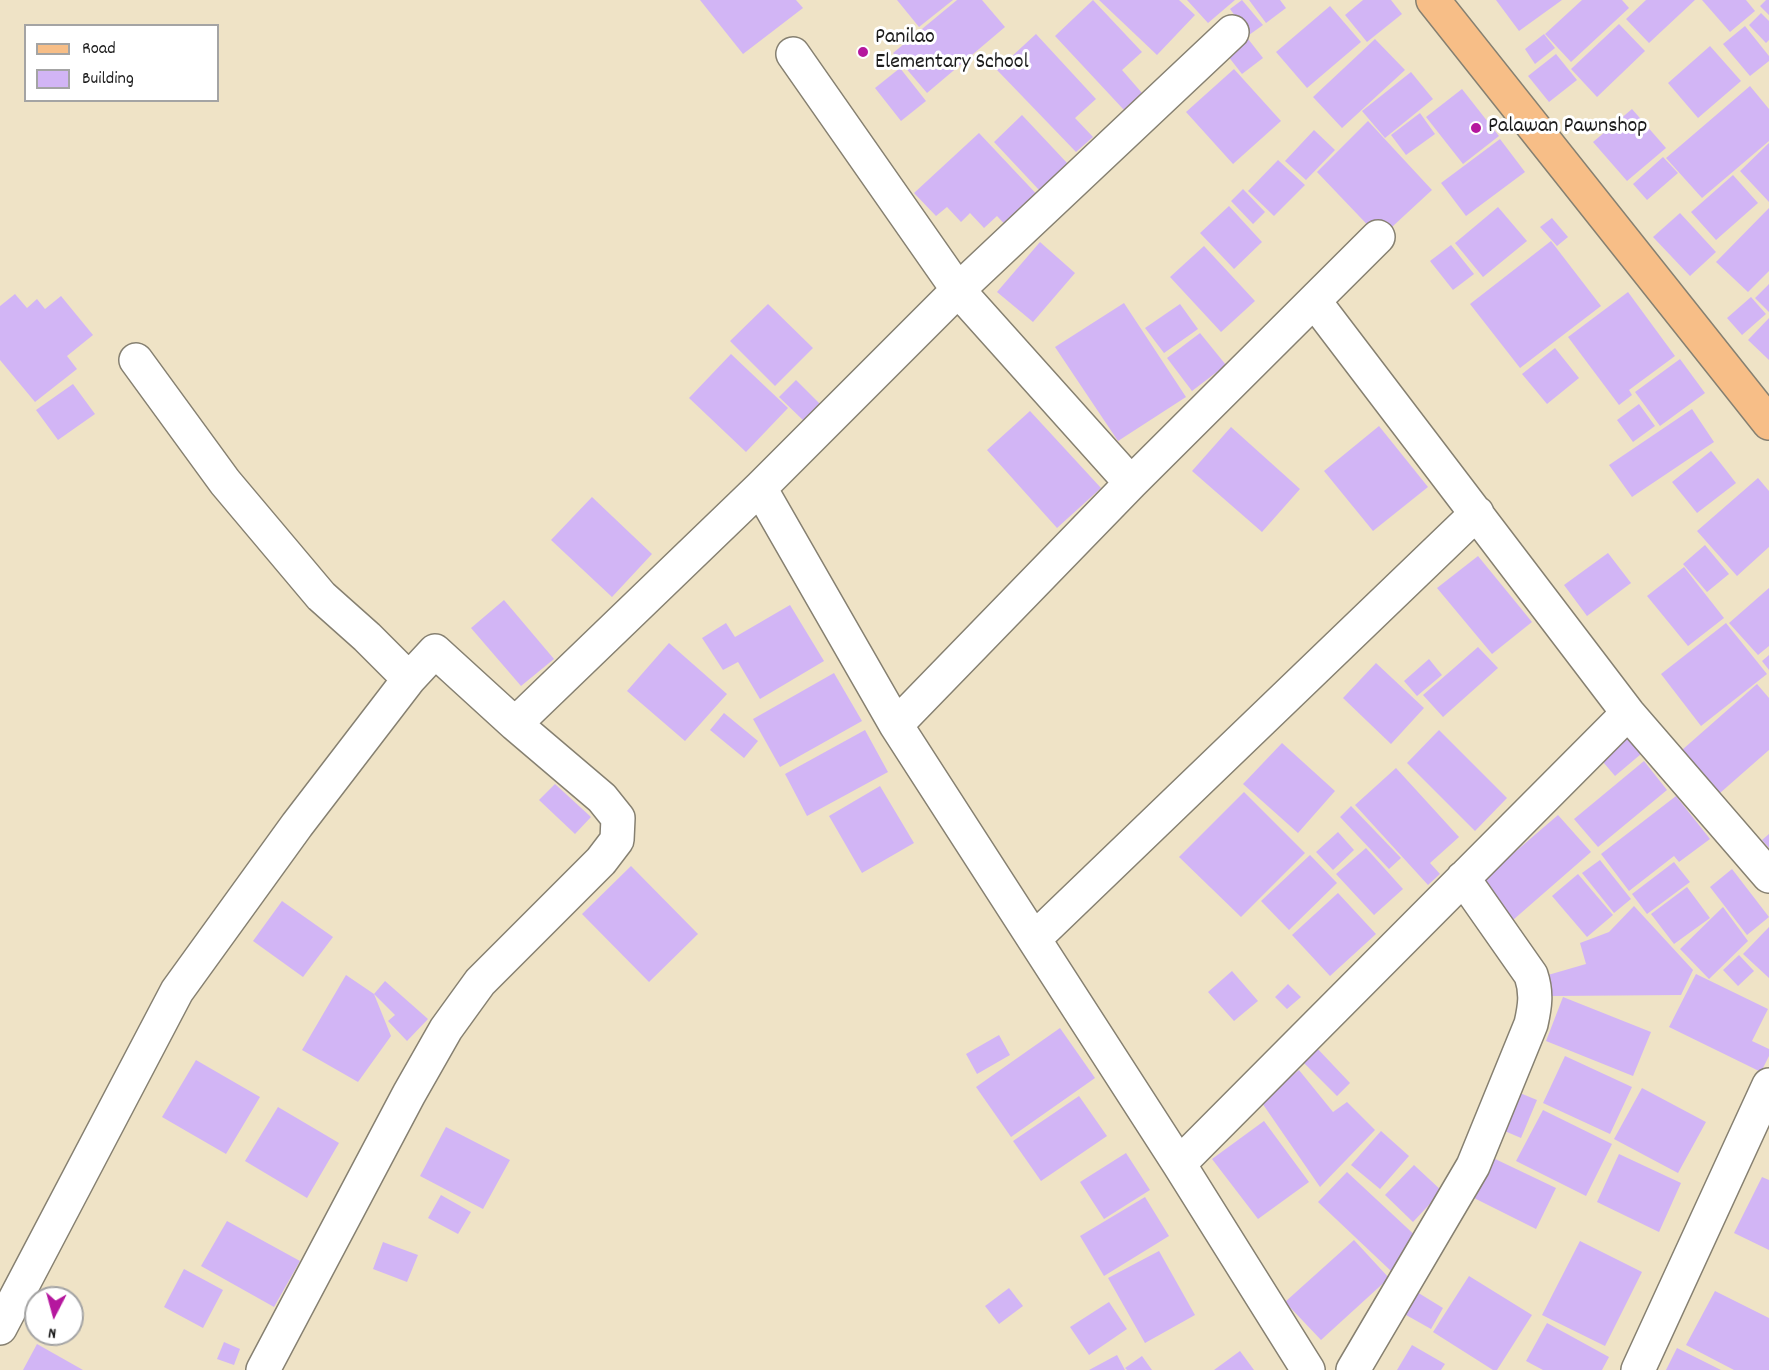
<!DOCTYPE html>
<html>
<head>
<meta charset="utf-8">
<style>
  body { margin:0 }
  #map { position:relative; width:1769px; height:1370px; overflow:hidden; background:#efe3c6; font-family:Dekko,sans-serif }
  canvas { display:block }
  .legend { position:absolute; left:24px; top:24px; width:195px; height:78px; box-sizing:border-box; background:#fff; border:2px solid #a4a4a4; margin:0; padding:8px 10px; list-style:none; font-size:18px; color:#1c1c1c }
  .legend li { display:flex; align-items:center; gap:12px; height:30px }
  .legend b { width:30px; border:2px solid #a4a4a4 }
  .north { position:absolute; left:24px; top:1286px; width:60px; height:60px; box-sizing:border-box; background:#fff; border:2px solid #a4a4a4; border-radius:50%; rotate:186deg; font-size:16px; font-weight:700; line-height:24px; text-align:center; color:#1c1c1c }
  .north::after { content:''; display:block; margin:auto; width:21px; height:27px; background:#b5179e; clip-path:polygon(50% 0,100% 100%,50% 72%,0 100%) }
</style>
</head>
<body>
<div id="map">
<canvas width="1769" height="1370"></canvas>
<ul class="legend">
<li><b style="height:8px;background:#f7be87"></b>Road</li>
<li><b style="height:16px;background:#d2b5f5"></b>Building</li>
</ul>
<div class="north">N</div>
</div>
<script>
const ctx = document.querySelector('canvas').getContext('2d');
ctx.lineJoin = 'round';
function paint(path, color) {
  ctx.fillStyle = color;
  ctx.fill(path, 'evenodd');
}
function strokePath(path, color, width, dash) {
  ctx.strokeStyle = color;
  ctx.lineWidth = width;
  ctx.lineCap = dash ? 'butt' : 'round';
  ctx.setLineDash(dash || []);
  ctx.stroke(path);
}
function write(font, color, halo, rows, align = 'center') {
  ctx.font = font + ' Dekko,sans-serif';
  ctx.lineWidth = 6;
  ctx.setLineDash([]);
  ctx.textBaseline = 'middle';
  ctx.strokeStyle = halo;
  ctx.fillStyle = color;
  for (const [text, x, y, turn = 0] of rows) {
    ctx.save();
    ctx.translate(x, y);
    ctx.rotate((+turn || 0) * Math.PI / 180);
    ctx.textAlign = isNaN(turn) ? turn : align;
    if (halo) ctx.strokeText(text, 0, 0);
    ctx.fillText(text, 0, 0);
    ctx.restore();
  }
}
const building = new Path2D(`
  M700,0H796L803,8L743,54Z
  M897,0H953L919,27Z
  M957,0H982L1005,27L927,93L893,53Z
  M1093,0L1142,52L1122,70L1142,93L1124,110L1055,36Z
  M1099,0H1179L1195,15L1157,55Z
  M1187,0H1235L1208,23Z
  M1242,0L1263,25L1249,35L1230,9Z
  M1249,0H1280L1286,8L1266,23Z
  M1363,0H1391L1402,14L1367,42L1345,15Z
  M1496,0H1562L1519,31Z
  M1582,0H1622L1629,8L1571,62L1545,34Z
  M1646,0H1695L1649,43L1626,19Z
  M1702,0H1746L1755,11L1730,32Z
  M1766,0H1769V15L1760,6Z
  M1330,6L1361,42L1307,88L1276,52Z
  M1761,13L1769,21V40L1766,43L1749,25Z
  M1619,24L1645,51L1597,97L1571,69Z
  M1745,26L1769,56V61L1750,76L1723,44Z
  M1036,34L1096,99L1075,118L1093,137L1076,152L997,70Z
  M1544,34L1555,48L1535,64L1525,49Z
  M1245,35L1263,58L1242,74L1224,51Z
  M1375,39L1405,70L1342,128L1313,97Z
  M1710,46L1741,81L1698,118L1668,83Z
  M1556,54L1577,80L1549,102L1528,76Z
  M900,68L926,101L901,121L875,88Z
  M1234,69L1281,121L1233,164L1186,112Z
  M1411,72L1433,99L1385,138L1362,111Z
  M1750,86L1769,109V141L1702,198L1666,158Z
  M1462,89L1499,136L1463,164L1426,117Z
  M1632,109L1666,148L1627,181L1593,142Z
  M1420,113L1435,134L1406,155L1391,135Z
  M1022,115L1068,164L1040,191L994,142Z
  M1368,121L1432,190L1380,238L1317,172Z
  M1314,130L1335,150L1306,180L1285,161Z
  M979,133L1044,202L1012,232L997,216L984,228L970,213L961,222L947,207L936,216L914,193Z
  M1500,139L1525,172L1466,216L1441,183Z
  M1769,143V202L1740,171Z
  M1663,157L1678,173L1647,200L1633,184Z
  M1278,160L1305,185L1274,216L1248,191Z
  M1733,175L1758,203L1716,240L1691,212Z
  M1243,189L1265,212L1253,224L1231,201Z
  M1229,206L1262,242L1234,269L1200,233Z
  M1498,207L1527,241L1483,277L1455,243Z
  M1769,208V271L1748,292L1716,262Z
  M1680,213L1716,252L1690,276L1653,237Z
  M1552,218L1568,237L1557,246L1540,227Z
  M1551,241L1601,306L1520,368L1470,304Z
  M1040,242L1075,273L1033,322L997,292Z
  M1451,245L1474,274L1453,290L1430,261Z
  M1204,246L1255,301L1221,332L1170,277Z
  M1769,284V312L1755,298Z
  M1628,292L1675,356L1629,390L1632,395L1619,405L1568,337Z
  M15,294L27,308L37,299L45,309L61,296L93,335L67,356L77,369L35,402L0,360V306Z
  M1751,297L1766,314L1742,335L1727,318Z
  M1124,303L1186,397L1118,441L1055,347Z
  M768,304L813,348L775,386L730,341Z
  M1180,304L1198,329L1164,353L1145,328Z
  M1769,318V360L1748,340Z
  M1200,333L1226,365L1192,391L1167,358Z
  M1555,348L1579,378L1547,404L1522,374Z
  M731,354L788,408L746,452L689,398Z
  M1680,359L1705,393L1660,426L1635,392Z
  M796,380L822,406L806,423L779,397Z
  M73,384L95,414L58,440L36,410Z
  M1639,404L1655,426L1633,442L1617,420Z
  M1692,409L1714,442L1632,497L1609,465Z
  M1030,411L1101,488L1057,528L987,450Z
  M1379,426L1428,487L1373,531L1324,471Z
  M1231,427L1300,489L1262,532L1192,471Z
  M1711,451L1736,483L1697,513L1672,482Z
  M1758,478L1769,491V547L1737,576L1697,531Z
  M592,497L652,554L612,597L551,540Z
  M1705,545L1729,574L1707,592L1683,564Z
  M1608,553L1631,583L1587,616L1564,585Z
  M1478,556L1532,622L1492,654L1437,588Z
  M1684,567L1724,618L1688,646L1647,596Z
  M1769,588V646L1758,655L1729,623Z
  M504,600L554,659L521,686L471,628Z
  M790,605L824,661L760,699L738,662L723,670L702,638L726,623L735,637Z
  M1726,623L1767,674L1701,726L1661,674Z
  M669,643L727,694L685,741L627,691Z
  M1478,647L1498,668L1443,717L1423,695Z
  M1769,655V670L1762,661Z
  M1429,659L1442,675L1417,696L1404,681Z
  M1376,663L1424,708L1391,744L1343,698Z
  M834,673L862,721L780,767L753,719Z
  M1757,684L1769,698V750L1720,793L1682,750Z
  M724,713L758,741L744,758L710,730Z
  M865,730L888,772L807,816L785,774Z
  M1439,730L1507,798L1475,831L1407,763Z
  M1624,734L1641,754L1615,776L1598,756Z
  M1282,743L1335,791L1298,833L1243,784Z
  M1644,761L1667,790L1598,847L1574,819Z
  M1396,768L1459,837L1430,863L1440,874L1428,885L1355,805Z
  M555,784L591,817L575,834L539,800Z
  M880,786L914,843L862,873L829,816Z
  M1244,792L1305,853L1241,917L1179,857Z
  M1676,796L1710,839L1679,862L1674,856L1629,891L1601,854Z
  M1351,806L1401,858L1389,869L1340,817Z
  M1558,815L1591,852L1513,920L1480,882Z
  M1338,832L1354,850L1333,870L1316,852Z
  M1769,834V848L1762,840Z
  M1366,848L1403,889L1374,915L1336,874Z
  M1310,855L1337,883L1289,930L1261,901Z
  M1600,860L1631,899L1614,913L1582,873Z
  M1674,862L1690,882L1647,914L1632,894Z
  M631,866L698,934L649,982L582,914Z
  M1732,869L1769,917L1747,935L1710,887Z
  M1578,874L1613,915L1587,937L1552,896Z
  M1687,887L1710,918L1674,944L1651,914Z
  M1338,893L1376,934L1330,976L1292,935Z
  M282,901L333,937L303,977L253,941Z
  M1634,906L1693,970L1681,995L1551,996L1548,975L1586,964L1580,943L1609,932Z
  M1723,907L1748,941L1709,979L1680,949Z
  M1769,927V978L1743,954Z
  M1739,955L1754,971L1738,986L1723,970Z
  M1232,971L1258,1001L1234,1021L1208,992Z
  M1696,974L1768,1009L1752,1041L1769,1049V1056L1761,1072L1669,1027Z
  M346,975L374,994L391,1036L358,1082L302,1050Z
  M385,981L428,1019L407,1041L388,1021L395,1015L374,994Z
  M1288,984L1301,997L1287,1009L1275,997Z
  M1563,997L1651,1032L1633,1076L1546,1041Z
  M1060,1028L1095,1078L1011,1137L976,1087Z
  M999,1035L1010,1055L977,1074L966,1054Z
  M1315,1046L1350,1083L1337,1096L1300,1059Z
  M1565,1056L1632,1087L1610,1134L1543,1103Z
  M196,1060L260,1097L226,1154L162,1117Z
  M1299,1070L1333,1112L1347,1102L1375,1130L1320,1187L1260,1100Z
  M1642,1088L1706,1122L1678,1173L1614,1139Z
  M1515,1091L1537,1100L1521,1138L1500,1129Z
  M1079,1096L1107,1136L1041,1181L1013,1141Z
  M278,1107L339,1143L307,1198L245,1161Z
  M1543,1110L1612,1144L1586,1196L1516,1161Z
  M1264,1121L1309,1182L1258,1219L1212,1159Z
  M446,1127L510,1160L483,1209L420,1176Z
  M1381,1131L1409,1156L1380,1189L1351,1165Z
  M1126,1153L1150,1190L1104,1219L1080,1182Z
  M1619,1154L1681,1183L1659,1232L1597,1202Z
  M1491,1157L1556,1188L1536,1229L1472,1197Z
  M1414,1165L1442,1191L1413,1222L1385,1195Z
  M1347,1172L1420,1240L1391,1271L1318,1202Z
  M1762,1177L1769,1180V1250L1734,1233Z
  M441,1195L471,1212L458,1234L428,1218Z
  M1145,1197L1169,1236L1104,1276L1080,1236Z
  M227,1221L300,1261L274,1307L201,1266Z
  M1354,1240L1389,1278L1321,1340L1285,1302Z
  M1580,1241L1642,1272L1605,1346L1542,1315Z
  M383,1242L418,1255L407,1282L373,1269Z
  M1159,1251L1195,1315L1145,1343L1108,1278Z
  M184,1269L223,1290L203,1328L164,1307Z
  M1469,1276L1532,1315L1497,1370H1493L1433,1332Z
  M1009,1288L1023,1306L999,1324L985,1306Z
  M1412,1289L1443,1308L1431,1329L1399,1311Z
  M1715,1291L1769,1318V1370H1734L1686,1345Z
  M1109,1302L1127,1329L1089,1355L1070,1327Z
  M1547,1323L1609,1357L1602,1370H1543L1526,1361Z
  M224,1342L240,1349L234,1365L217,1359Z
  M37,1344L83,1370H23Z
  M1412,1345L1445,1364L1441,1370H1397Z
  M1677,1348L1721,1370H1666Z
  M1240,1351L1254,1370H1214Z
  M1117,1355L1125,1370H1089Z
  M1142,1356L1152,1370H1127L1125,1368Z`);
const minor = new Path2D(`
  M793,54L958,290L1131,483
  M1315,302L1628,713L1769,876
  M136,360L225,482L321,596L367,637L409,679
  M760,488L896,725L1179,1164L1308,1370
  M896,725L1131,483L1378,237
  M1034,939L1477,513
  M1179,1164L1628,713
  M0,1328L177,991L297,825L409,679L435,651L515,724
  M263,1370L409,1094L446,1029L480,982L601,861L617,840L618,818L602,798L515,724L760,488L958,290L1232,32
  M1353,1370L1473,1166L1531,1024C1535,1006 1537,993 1531,975L1463,878
  M1638,1370L1769,1085`);
const major = new Path2D(`
  M1433,0L1769,423`);
const markers = [
  [863,52,6,"#b5179e"],
  [1476,128,6,"#b5179e"]
];
const poiNames = [
  ["Panilao",875,39],
  ["Elementary School",875,64],
  ["Palawan Pawnshop",1488,128]
];
paint(building, '#d2b5f5');
strokePath(minor, '#868071', 36);
strokePath(major, '#868071', 36);
strokePath(minor, '#fff', 33);
strokePath(major, '#f7be87', 33);
for (const [x, y, r, color] of markers) {
  const dot = new Path2D();
  dot.arc(x, y, r, 0, 2 * Math.PI);
  ctx.fillStyle = color;
  ctx.fill(dot);
  strokePath(dot, '#fff', 2);
}
write('22px', '#1c1c1c', '#fff', poiNames, 'left');
</script>
</body>
</html>
